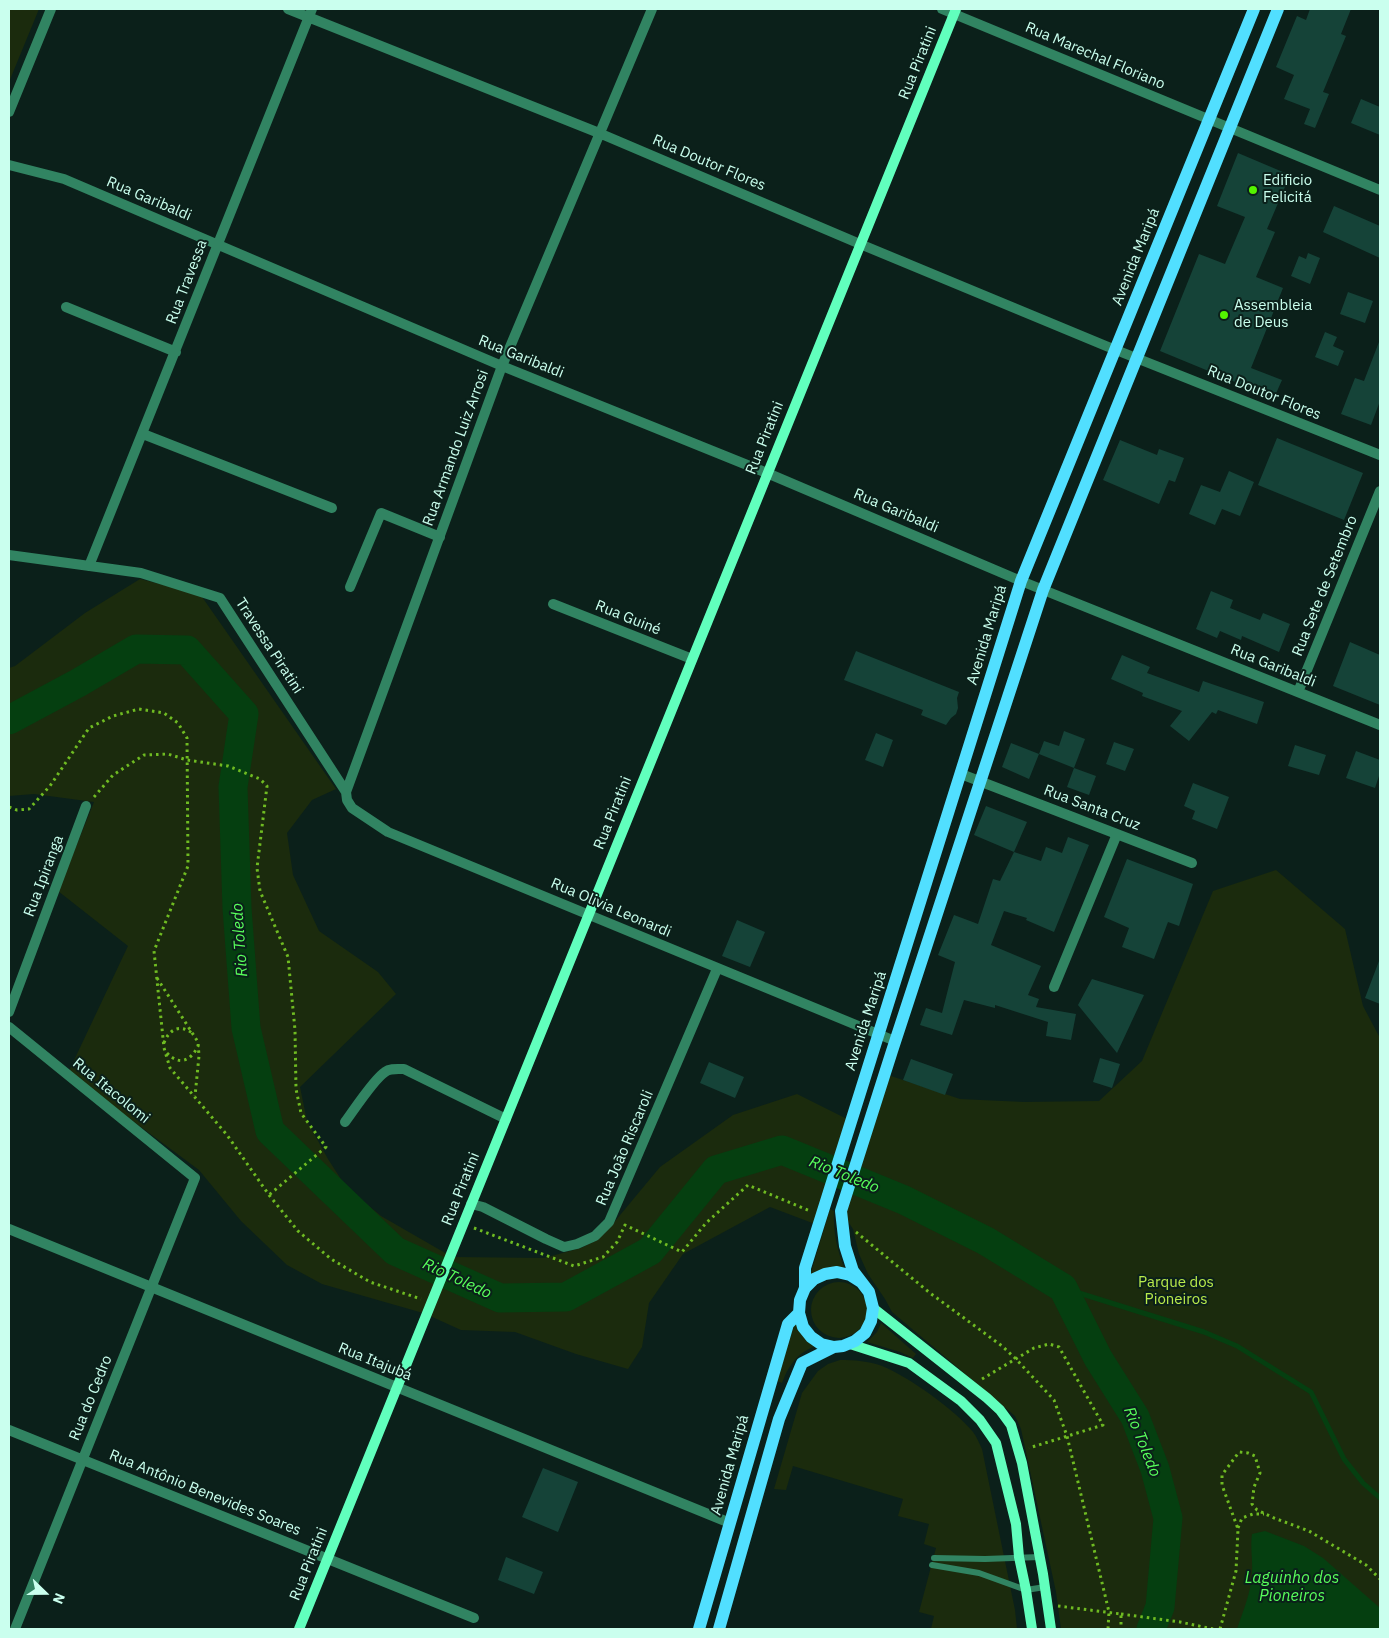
<!DOCTYPE html>
<html>
<head>
<meta charset="utf-8">
<style>
  body { margin:0 }
  #map { position:relative; width:1389px; height:1638px; overflow:hidden; background:#0b201a; font-family:"IBM Plex Sans",sans-serif }
  canvas { display:block }
  .frame { position:absolute; inset:0; border:10px solid #caffee; pointer-events:none }
  .north { position:absolute; left:20px; top:1568px; width:50px; height:50px; -webkit-text-stroke:4px #0b201a; paint-order:stroke; rotate:112deg; font-size:14px; font-weight:700; line-height:20px; text-align:center; color:#caffee }
  .north::after { content:''; display:block; margin:auto; width:18px; height:22px; background:#caffee; clip-path:polygon(50% 0,100% 100%,50% 72%,0 100%) }
</style>
</head>
<body>
<div id="map">
<canvas width="1389" height="1638"></canvas>
<div class="frame"></div>
<div class="north">N</div>
</div>
<script>
const ctx = document.querySelector('canvas').getContext('2d');
ctx.lineJoin = 'round';
function paint(path, color) {
  ctx.fillStyle = color;
  ctx.fill(path, 'evenodd');
}
function strokePath(path, color, width, dash) {
  ctx.strokeStyle = color;
  ctx.lineWidth = width;
  ctx.lineCap = dash ? 'butt' : 'round';
  ctx.setLineDash(dash || []);
  ctx.stroke(path);
}
function write(font, color, halo, rows, align = 'center') {
  ctx.font = font + ' "IBM Plex Sans",sans-serif';
  ctx.lineWidth = 4;
  ctx.setLineDash([]);
  ctx.textBaseline = 'middle';
  ctx.strokeStyle = halo;
  ctx.fillStyle = color;
  for (const [text, x, y, turn = 0] of rows) {
    ctx.save();
    ctx.translate(x, y);
    ctx.rotate((+turn || 0) * Math.PI / 180);
    ctx.textAlign = isNaN(turn) ? turn : align;
    if (halo) ctx.strokeText(text, 0, 0);
    ctx.fillText(text, 0, 0);
    ctx.restore();
  }
}
const green = new Path2D(`
  M9,9H39L9,82Z
  M140,579L200,594L336,789L312,800L287,833L293,875L319,931L378,972L396,994L300,1087L307,1121L328,1159L346,1187L381,1216L447,1254L423,1313L322,1284L287,1265L241,1221L199,1170L68,1073L128,946L58,891L94,802L34,794L9,796V668L15,666L85,613Z
  M1276,870L1345,929L1363,1006L1380,1038V1629H1061L1056,1592L1021,1429L1015,1416L892,1312L885,1299L868,1274L859,1254L853,1229L841,1211L885,1074L960,1099L1024,1102L1099,1101L1142,1061L1213,891Z
  M797,1094L847,1119L815,1224L770,1207L683,1254L649,1303L642,1347L628,1369L576,1354L515,1332L461,1330L430,1316L453,1257L544,1258L581,1248L597,1240L611,1226L660,1167L733,1115Z
  M830,1209L834,1211C833,1232 837,1250 845,1270L809,1279Z
  M811 1310a28 28 0 1 1 56 0a28 28 0 1 1-56 0Z
  M795,1322L814,1345L813,1347C796,1354 788,1367 782,1383L777,1381Z
  M881,1323L916,1354L913,1358L900,1352L867,1342L877,1332Z
  M840,1360C854,1360 869,1361 882,1366C909,1377 954,1409 973,1432C977,1437 979,1443 982,1449L1015,1610L1017,1629H931L934,1616L919,1612L936,1548L924,1544L929,1524L898,1516L903,1499L793,1466L786,1490L774,1489L802,1393L818,1371L828,1364Z`);
const water = new Path2D(`
  M1265,1531L1304,1546L1323,1558L1380,1608V1629H1237C1243,1611 1251,1593 1252,1573C1253,1560 1250,1547 1252,1534Z`);
const stream = new Path2D(`
  M1063,1288L1204,1332L1237,1346L1311,1392L1344,1459L1363,1483L1380,1498`);
const river = new Path2D(`
  M9,720L78,683L136,649L187,650L244,714L233,787L237,908L246,1028L270,1131L395,1251L500,1298L566,1297L650,1251L716,1170L782,1150L904,1200L986,1241L1063,1288L1098,1358L1135,1417L1155,1469L1168,1518L1160,1607L1151,1629`);
const building = new Path2D(`
  M1310,9H1351L1341,34L1346,36L1323,92L1329,94L1315,128L1304,124L1310,109L1284,99L1294,75L1276,67L1297,16L1306,20Z
  M1361,99L1380,107V135L1351,123Z
  M1238,153L1290,175L1267,229L1275,232L1256,277L1283,288L1251,368L1282,380L1274,398L1160,351L1199,254L1225,264L1245,217L1217,206Z
  M1334,206L1380,226V258L1323,232Z
  M1308,253L1320,258L1310,284L1291,276L1299,256L1306,259Z
  M1348,292L1373,301L1365,323L1340,314Z
  M1325,332L1337,337L1333,346L1344,351L1338,366L1315,357Z
  M1379,342H1380V401L1371,425L1341,414L1355,378L1364,381Z
  M1277,438L1363,473L1344,520L1258,485Z
  M1120,440L1157,455L1159,449L1184,458L1175,482L1169,480L1159,504L1103,480Z
  M1229,471L1254,482L1240,516L1222,509L1215,525L1189,514L1201,485L1220,492Z
  M1211,591L1233,600L1230,608L1260,620L1263,613L1290,624L1279,652L1242,636L1241,640L1220,631L1217,638L1196,629Z
  M1350,642L1380,655V705L1333,686Z
  M856,651L959,692L957,698L958,708L956,714L951,718L946,725L921,715L923,710L844,680Z
  M1122,655L1150,667L1147,673L1199,692L1203,681L1264,702L1257,724L1218,710L1216,714L1212,712L1189,741L1170,726L1182,711L1142,696L1143,693L1111,679Z
  M1064,731L1085,739L1074,768L1039,754L1044,741L1059,746Z
  M876,733L893,740L883,767L865,760Z
  M1114,742L1134,749L1125,771L1106,764Z
  M1011,743L1039,754L1029,779L1002,767Z
  M1295,745L1326,755L1319,775L1288,766Z
  M1356,751L1380,760V773L1375,788L1346,778Z
  M1074,768L1096,776L1089,795L1067,787Z
  M1193,783L1229,797L1217,829L1192,819L1195,811L1184,806Z
  M986,806L1027,822L1014,852L974,835Z
  M1068,837L1089,845L1054,932L1026,920L1027,918L1004,911L991,945L1041,966L1028,995L1039,999L1036,1007L1076,1014L1071,1040L1046,1036L1048,1022L995,1005V1008L964,1000L952,1035L920,1025L926,1008L942,1013L955,962L938,955L954,915L978,924L993,879L1000,881L1014,852L1041,861L1046,847L1062,853Z
  M1127,859L1193,884L1179,926L1168,922L1154,959L1122,947L1129,928L1104,917Z
  M737,920L765,932L750,967L722,956Z
  M1379,961H1380V1004L1365,998Z
  M1092,979L1144,995L1117,1053L1078,1005Z
  M1100,1058L1120,1064L1112,1088L1093,1082Z
  M911,1059L953,1074L945,1095L903,1080Z
  M709,1062L744,1077L735,1098L700,1083Z
  M543,1468L578,1482L558,1532L522,1517Z
  M506,1557L543,1572L534,1594L498,1580Z`);
const path = new Path2D(`
  M94,797L113,775L144,755L168,754L187,760L228,766L260,779L267,786L257,868L260,891L288,957L295,1030L296,1089L301,1113L326,1147L269,1195
  M9,807L17,810L29,809L50,786L89,728L113,716L139,709L164,713L178,723L187,738L188,866L154,951L164,1048L170,1068L227,1135L269,1195L298,1231L331,1259L370,1282L421,1299
  M157,978L198,1042L199,1056L195,1096
  M164,1043C169,1029 180,1024 192,1033
  M167,1053C179,1066 191,1061 198,1046
  M474,1228L574,1266L603,1257L617,1242L625,1225L682,1252L706,1223L748,1185L810,1211
  M856,1232L930,1293L1002,1346L1016,1359L1054,1400L1067,1436L1109,1612L1108,1629
  M982,1379L1034,1348L1049,1344L1059,1347L1103,1425L1029,1448
  M1238,1528L1242,1518L1253,1514H1264
  M1058,1606L1121,1614V1629
  M1121,1614L1180,1622L1213,1629
  M1220,1629L1236,1571L1238,1529L1222,1485V1475L1239,1452L1248,1453L1255,1456L1260,1473L1254,1487L1252,1504L1257,1510L1274,1518L1309,1531L1366,1565L1380,1579`);
const lane = new Path2D(`
  M934,1558L985,1559L1040,1557
  M932,1565L979,1573L1026,1590L1045,1587`);
const street = new Path2D(`
  M288,9L599,133L860,244L1106,346L1380,455
  M652,9L502,366L346,792L347,800L352,808L388,832L895,1041
  M942,9L1380,190
  M9,112L51,9
  M9,165L64,179L502,366L767,473L1021,581L1380,725
  M66,307L176,352
  M143,434L332,508
  M9,555L141,573L220,598L346,792
  M89,566L312,9
  M350,587L381,513L440,537
  M553,604L692,659
  M1298,692L1380,491
  M961,774L1192,863
  M1054,987L1117,834
  M9,1012L86,806
  M9,1027L195,1178L15,1629
  M345,1122C354,1110 374,1079 385,1072C390,1068 397,1069 404,1069L506,1119
  M471,1204L483,1207L546,1239L564,1247L577,1244L595,1236L609,1222L717,969
  M9,1229L730,1523
  M9,1430L474,1618`);
const secondary = new Path2D(`
  M873,1308L987,1398L1000,1410L1011,1425L1022,1463L1043,1574L1051,1629
  M850,1344L909,1363L961,1401L980,1420L996,1443L1016,1524L1019,1557L1026,1590L1032,1629
  M299,1629L956,9`);
const primary = new Path2D(`
  M861,1282L850,1275L837,1272L825,1274L814,1279L805,1288L800,1300L799,1313L803,1327L811,1337L821,1344L834,1347L843,1346L855,1341L865,1333L871,1321L873,1308L869,1292L853,1271L845,1246L841,1211L892,1051L1043,590L1278,9
  M805,1288V1268L1021,581L1254,9
  M699,1629L788,1324L799,1313
  M719,1629L779,1419L802,1363L834,1347`);
const markers = [
  [1253,190,5,"#54f500"],
  [1224,315,5,"#54f500"]
];
const streetNames = [
  ["Rua Marechal Floriano",1095,56,23],
  ["Rua Piratini",918,63,-68],
  ["Rua Doutor Flores",709,163,23],
  ["Rua Garibaldi",149,199,23],
  ["Avenida Maripá",1136,257,-68],
  ["Rua Travessa",187,282,-69],
  ["Rua Garibaldi",521,357,22],
  ["Rua Doutor Flores",1264,393,22],
  ["Rua Piratini",765,438,-68],
  ["Rua Armando Luiz Arrosi",456,448,-70],
  ["Rua Garibaldi",896,511,23],
  ["Rua Sete de Setembro",1325,586,-68],
  ["Rua Guiné",628,618,22],
  ["Avenida Maripá",987,635,-73],
  ["Travessa Piratini",269,646,57],
  ["Rua Garibaldi",1273,666,22],
  ["Rua Santa Cruz",1092,808,21],
  ["Rua Piratini",613,813,-68],
  ["Rua Ipiranga",44,876,-69],
  ["Rua Olivia Leonardi",611,908,23],
  ["Avenida Maripá",866,1021,-72],
  ["Rua Itacolomi",111,1091,39],
  ["Rua João Riscaroli",625,1148,-67],
  ["Rua Piratini",461,1189,-68],
  ["Rua Itajubá",375,1362,22],
  ["Rua do Cedro",91,1398,-68],
  ["Avenida Maripá",730,1465,-74],
  ["Rua Antônio Benevides Soares",205,1493,22],
  ["Rua Piratini",309,1564,-68]
];
const poiNames = [
  ["Edificio",1263,181],
  ["Felicitá",1263,198],
  ["Assembleia",1234,306],
  ["de Deus",1234,323]
];
const parkNames = [
  ["Parque dos",1176,1283],
  ["Pioneiros",1176,1300]
];
const waterNames = [
  ["Rio Toledo",240,940,-94],
  ["Rio Toledo",844,1175,22],
  ["Rio Toledo",457,1279,25],
  ["Rio Toledo",1142,1442,68],
  ["Laguinho dos",1292,1578],
  ["Pioneiros",1292,1596]
];
paint(green, '#1b2b0d');
paint(water, '#053f10');
strokePath(stream, '#053f10', 5);
strokePath(river, '#053f10', 29);
paint(building, '#154338');
strokePath(path, '#6fbb22', 3, [2.5, 4]);
strokePath(lane, '#318462', 6);
strokePath(street, '#318462', 10);
strokePath(secondary, '#61ffbd', 10);
strokePath(primary, '#51dfff', 12);
for (const [x, y, r, color] of markers) {
  const dot = new Path2D();
  dot.arc(x, y, r, 0, 2 * Math.PI);
  ctx.fillStyle = color;
  ctx.fill(dot);
  strokePath(dot, '#0b201a', 2);
}
write('15px', '#caffee', '#0b201a', streetNames);
write('15px', '#caffee', '#0b201a', poiNames, 'left');
write('15px', '#b9ea4b', '#0b201a', parkNames);
write('italic 16px', '#58ff5b', '#0b201a', waterNames);
</script>
</body>
</html>
